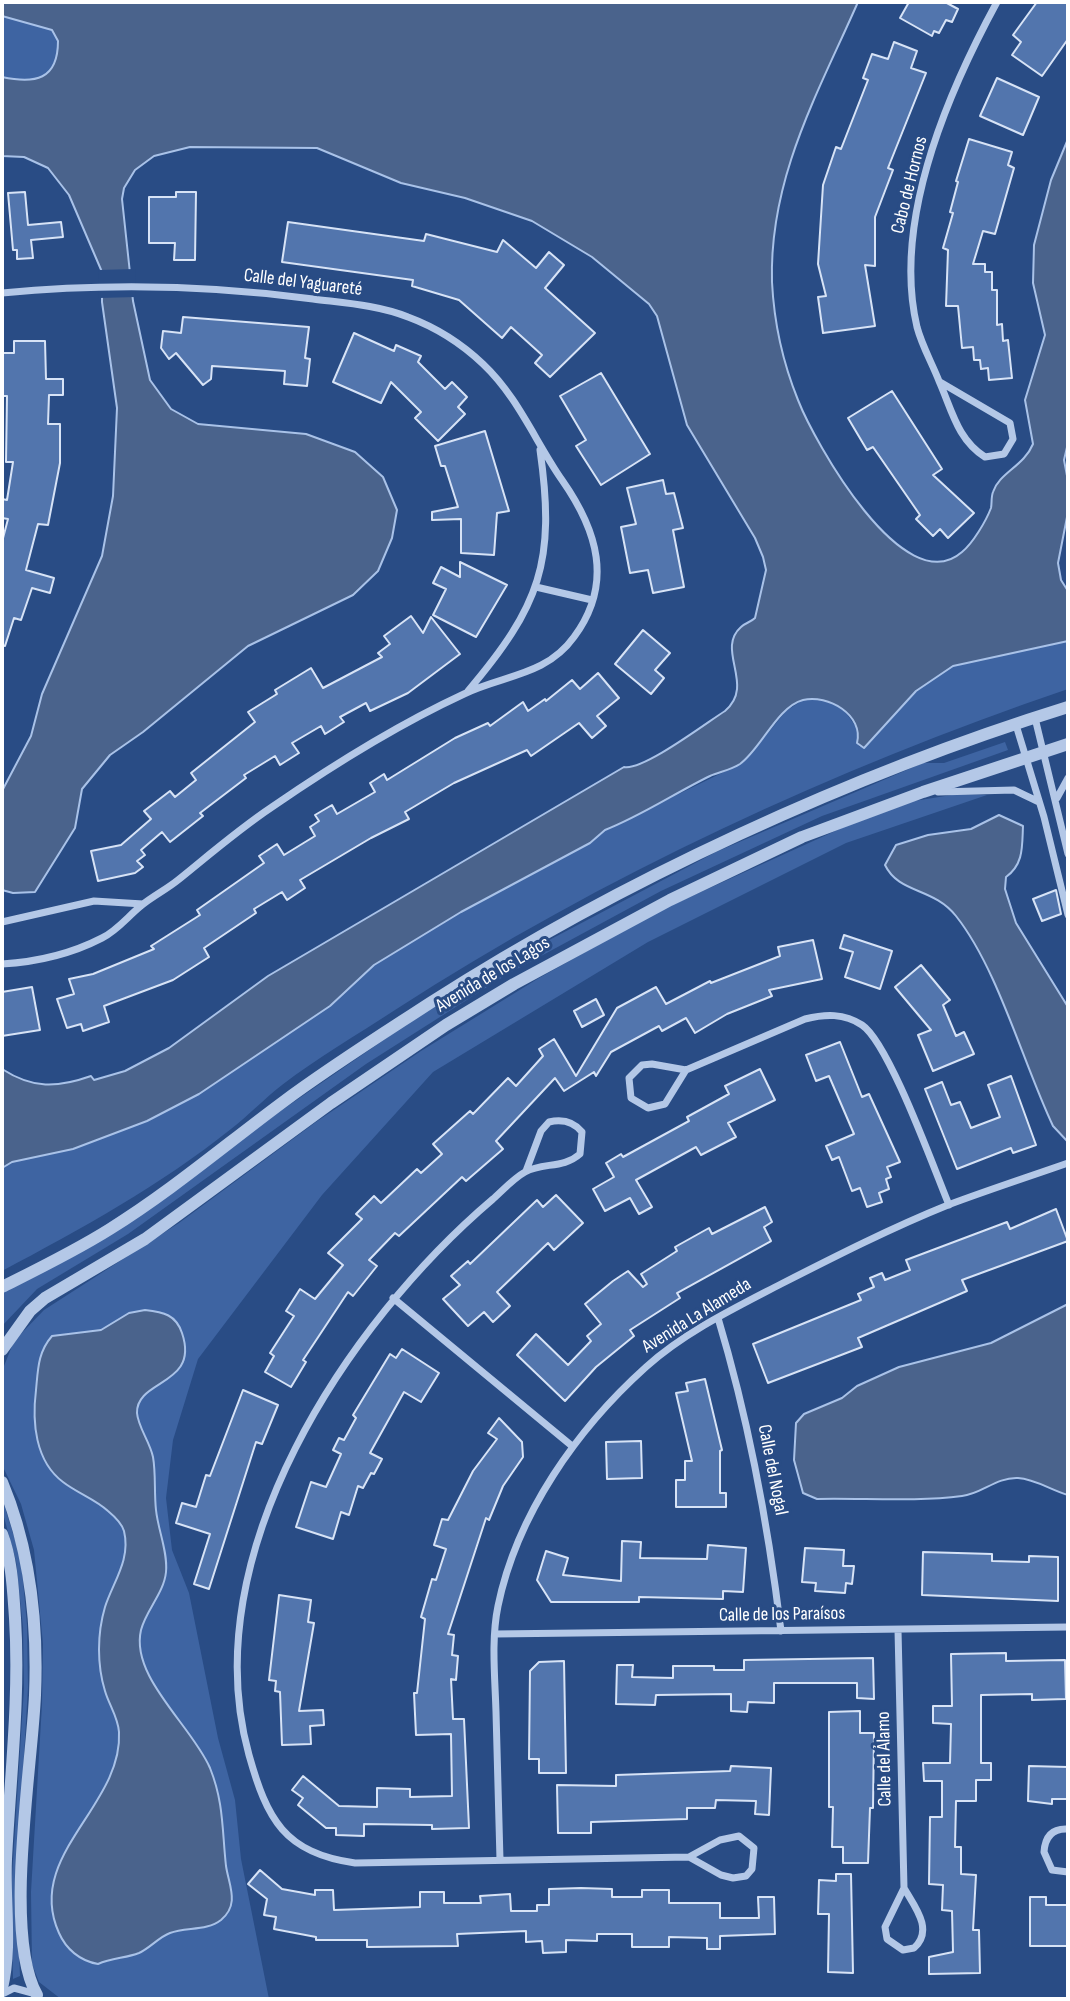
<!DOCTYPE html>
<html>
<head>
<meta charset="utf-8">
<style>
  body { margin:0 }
  #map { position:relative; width:1070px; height:2001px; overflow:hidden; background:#294c85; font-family:"Sofia Sans Condensed",sans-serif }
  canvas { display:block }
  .frame { position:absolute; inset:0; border:4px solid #fff; pointer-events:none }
</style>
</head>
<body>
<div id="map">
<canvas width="1070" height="2001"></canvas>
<div class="frame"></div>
</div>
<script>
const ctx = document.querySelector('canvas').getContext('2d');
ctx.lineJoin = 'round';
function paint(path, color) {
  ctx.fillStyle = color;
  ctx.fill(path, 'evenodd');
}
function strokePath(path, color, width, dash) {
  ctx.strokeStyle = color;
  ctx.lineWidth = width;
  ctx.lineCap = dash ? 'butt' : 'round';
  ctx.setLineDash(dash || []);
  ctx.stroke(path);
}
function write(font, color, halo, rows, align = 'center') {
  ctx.font = font + ' "Sofia Sans Condensed",sans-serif';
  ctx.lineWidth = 6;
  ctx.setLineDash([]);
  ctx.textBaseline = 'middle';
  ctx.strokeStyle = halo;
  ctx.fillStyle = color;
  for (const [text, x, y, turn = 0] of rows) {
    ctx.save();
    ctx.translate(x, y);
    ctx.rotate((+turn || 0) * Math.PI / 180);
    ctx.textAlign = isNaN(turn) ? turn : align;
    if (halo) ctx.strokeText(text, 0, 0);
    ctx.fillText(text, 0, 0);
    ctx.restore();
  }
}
const green = new Path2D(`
  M2,16L52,30C65,45 57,77 36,80C26,81 11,79 2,77Z
  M1068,641V689C833,769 604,875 395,1010C357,1035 317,1058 282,1085C264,1099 249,1115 231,1129C161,1185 81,1229 2,1271L3,1167L12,1162L73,1149L147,1120L199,1094L330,1006L374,965L461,912L590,843L605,830L732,768L754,750L786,711L803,700H825L844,710L856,727L859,747L916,691L953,666Z
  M1005,742L1008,750L822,816L661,891L506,975L366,1064L128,1234L37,1289L2,1326V1292L269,1119L423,1013L500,966L716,852L923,763H944Z
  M958,794L987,795L846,843L648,942L433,1072L322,1195L198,1359L173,1440L166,1498L172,1550L189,1593L218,1738L235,1800L241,1859L269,1999H61L39,1982L32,1964L31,1892L42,1704L43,1644L34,1550L21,1504L2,1465V1371L14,1341L44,1310L179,1223L316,1122L421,1051L539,978L659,911L844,827L914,801Z
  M2,1498L21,1559L27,1625L28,1687L16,1893L20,1976L13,1979L11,1892L24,1688L23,1627L16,1561L2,1510Z`);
const water = new Path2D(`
  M2,2H858C818,93 769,178 772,282C774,322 783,363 798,400C814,441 904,603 962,552C973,543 986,521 991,508C992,503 991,497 993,492C999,473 1024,466 1033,444L1025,400L1045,335L1033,283L1034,245L1051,180L1068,139V443L1064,460L1068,481V512L1058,563L1061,580L1068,591V641L953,666L916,691L864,748L857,743C864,715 828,694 803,700C777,707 761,749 740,764C731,770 719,772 710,776C675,793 641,816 605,830L590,843L461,912L374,965L330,1006L199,1094L147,1121L73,1149L12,1162L2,1168V1069C33,1089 57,1088 91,1076L94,1080L125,1071L169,1048L268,976L624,767C643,771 706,723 725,711C756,685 715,650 741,627C745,623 751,622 755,618L766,570L763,557L755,538L687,425L657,316L649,304L592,257L532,221L465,198L401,183L317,148L190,147L154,156L135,170L124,188L122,199L133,301L150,380L171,409L198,424L306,434L355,452L383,477L397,510L392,538L378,571L353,595L248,646L143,732L110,755L82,789L75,828L35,892L13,893L2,890V791L31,736L42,694L102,556L113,496L117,408L102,302V272L69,195L48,168L24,157L2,156V77C35,84 58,80 58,41L52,30L2,16Z
  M999,815L1023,826C1022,846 1024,864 1006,877L1005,889L1016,923L1068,1007V1142L1053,1126C1023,1063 998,969 956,916C933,887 899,894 885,865L896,845L928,835L971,829Z
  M1068,1304V1495C1051,1490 1035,1479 1018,1478C996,1477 982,1494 962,1496C915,1502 865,1498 817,1499L803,1493L794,1460L796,1423L804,1414L842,1398L857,1386L899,1367L991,1343Z
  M145,1310C164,1312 176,1315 182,1333C200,1386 136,1379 137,1413C138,1427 150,1442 153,1457C156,1474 154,1492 156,1510C158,1530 168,1552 166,1572C164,1593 146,1610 141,1630C130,1677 192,1726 210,1768C224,1803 222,1830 226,1866C229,1886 240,1904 221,1920C207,1931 186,1927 170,1933C159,1937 150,1948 139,1953C126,1958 112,1958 98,1964C80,1961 66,1949 59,1933C24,1856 123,1806 119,1732C118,1717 109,1705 105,1691C97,1665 97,1634 105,1607C113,1582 131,1560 124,1531C122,1524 114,1516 108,1511C95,1499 77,1493 63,1482C35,1461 32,1422 36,1390C38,1369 38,1352 52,1336L101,1330L129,1313Z`);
const pier = new Path2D(`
  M135,269L136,297L99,298L98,270Z`);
const building = new Path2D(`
  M909,2H945L958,9L952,22L946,20L939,33L934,31L932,36L900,18Z
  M1037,2H1068V39L1042,76L1012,55L1021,42L1013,35Z
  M894,42L917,51L911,68L926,73L888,168L893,170L875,217V266L865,265L875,326L823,333L818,297L826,296L818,264L823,185L836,147L841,149L868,80L863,78L872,54L888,59Z
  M997,78L1039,97L1023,135L980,116Z
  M969,139L1012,152L1008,165L1014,168L995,234L983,231L973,264H985V272H992V290H997V325L1002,324L1003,341L1008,340L1012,378L989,380L988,368L981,369L980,360H974L973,347L962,348L958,306H946L948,250L943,248L953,213L950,212L958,182L956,181Z
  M25,192L28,225L61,222L63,237L31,240L33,258L17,259V250H13L8,193Z
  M176,192H196L195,260H174L175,243H149V197H176Z
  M288,222L424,241L426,234L497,252L503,240L536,268L549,252L564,265L545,288L595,333L550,377L535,363L542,355L511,327L502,338L459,300L412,286L413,280L282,262Z
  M183,317L309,327L305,358L310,359L307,386L284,384L285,371L212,366L211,379L203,385L176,353L169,359L161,348L163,331L181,333Z
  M354,333L394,351L396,345L421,356L418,362L445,389L452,382L467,397L458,407L465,414L438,441L415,418L421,412L391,382L381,403L333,382Z
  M14,341H45L46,379H63V395H49L48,424H60V463L48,525L38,524L26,570L54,578L50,593L32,588L21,620L14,618L5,646L2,645V542L8,519L2,518V499L7,500L13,462H6L7,396H2V353H14Z
  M601,373L650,454L601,485L576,446L586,440L560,396Z
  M892,391L942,469L933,475L974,513L948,538L940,529L933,536L916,519L920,515L873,447L867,450L848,418Z
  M485,431L509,511L497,513L494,555L461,553V519L432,520V512L458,507L445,466H441L435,446Z
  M663,480L666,494L674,493L683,528L673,530L684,587L653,593L648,570L630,573L621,527L636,524L627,488Z
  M460,562L507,585L476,637L433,615L446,589L433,583L441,567L460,577Z
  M411,616L423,633L431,617L460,654L408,693L370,711L366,703L340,717L344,722L325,734L321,726L292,743L299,753L280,765L275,756L244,775L246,778L200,813L203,816L170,842L162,832L141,850L145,855L137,861L143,867L135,873L98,881L91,851L121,845L151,819L144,811L170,791L175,797L196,780L191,773L255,722L248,712L277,694L275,690L311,668L323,688L382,657L378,653L390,644L384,636Z
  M643,630L670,653L655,670L664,678L651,694L615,664Z
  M598,673L619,698L597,716L606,726L592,738L579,723L531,756L527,750L454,783L405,812L409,819L371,838L300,880L305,888L287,900L282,892L254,909L256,913L204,948L209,957L173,980L104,1006L109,1022L83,1031L81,1024L67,1028L57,999L74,994L69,979L93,974L154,949L151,946L200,915L197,910L264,863L259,856L277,844L284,855L315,836L310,827L319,821L315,815L332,805L337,814L375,792L370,783L384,774L387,780L455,738L488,723L490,726L523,702L528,711L545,699L546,701L572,680L580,689Z
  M1056,890L1061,914L1042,921L1033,899Z
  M844,935L892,951L880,989L845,977L853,952L840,948Z
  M813,940L822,979L769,990L772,996L727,1014L695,1033L686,1018L662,1031L659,1026L611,1052L596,1076L594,1072L564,1091L555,1078L496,1141L503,1149L466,1181L462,1177L399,1236L395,1233L369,1260L377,1266L353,1296L348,1292L303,1360L306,1362L291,1387L265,1372L274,1356L270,1353L294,1316L286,1311L300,1289L315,1299L343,1265L328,1253L362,1219L356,1214L374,1196L381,1203L417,1169L421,1173L442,1154L433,1144L470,1111L473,1114L508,1078L516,1086L543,1056L539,1049L554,1039L576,1076L617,1008L656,987L666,1004L710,981L711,983L780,956L778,947Z
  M921,965L950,1000L943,1005L956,1036L964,1032L974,1054L933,1071L918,1035L931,1030L895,987Z
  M32,987L40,1030L2,1036V992Z
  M596,999L604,1015L582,1027L574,1011Z
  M840,1042L862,1097L869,1094L900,1162L887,1167L891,1177L886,1179L889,1189L879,1193L882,1202L867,1207L860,1188L852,1191L839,1157L832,1160L826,1146L854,1134L829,1076L816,1081L806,1055Z
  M760,1069L775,1100L728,1123L736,1137L701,1155L696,1147L636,1180L652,1207L639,1214L630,1198L605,1211L593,1189L614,1177L606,1163L621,1154L623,1157L689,1121L687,1117L729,1094L725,1086Z
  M1011,1076L1036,1145L1013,1153L1011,1148L957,1169L925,1089L942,1082L951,1105L960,1102L971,1128L1000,1117L988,1085Z
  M556,1195L583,1223L554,1250L548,1243L497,1292L510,1306L493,1322L484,1312L468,1326L443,1299L460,1285L451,1276L468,1261L470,1264L537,1200L543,1207Z
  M765,1207L772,1222L764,1227L771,1241L677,1293L680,1298L630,1330L634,1336L596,1367L565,1401L517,1355L536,1334L568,1365L591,1341L587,1336L601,1324L585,1304L613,1281L628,1271L643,1287L647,1284L641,1274L677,1251L675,1247L709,1228L712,1234Z
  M1056,1209L1068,1241L962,1280L967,1291L858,1338L862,1347L768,1383L753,1344L861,1300L858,1294L874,1287L870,1278L882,1273L885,1280L910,1270L906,1260L1007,1222L1010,1229Z
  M402,1349L439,1373L421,1402L404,1392L370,1453L382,1459L374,1474L371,1473L363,1488L358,1486L349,1515L341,1512L333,1539L296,1527L311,1482L326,1487L341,1454L333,1450L339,1438L344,1440L356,1418L353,1415L390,1354L396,1358Z
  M705,1379L722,1450L720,1451V1493H726V1507H676V1480H685V1461H692L676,1393L688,1391L686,1383Z
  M243,1390L278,1405L262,1444L256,1442L209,1589L194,1584L210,1534L176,1523L182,1503L196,1507L206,1475L210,1476Z
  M499,1418L522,1442L523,1457L503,1486L489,1520L486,1518L448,1634L454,1635L452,1655L458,1656L456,1680L451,1679L453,1719H464L469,1828L432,1829V1825L364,1824V1836L336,1835V1828H326L298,1805L303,1798L292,1790L303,1776L339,1806L377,1807V1788L410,1789V1797L452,1796L451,1734L416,1735L414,1693H417L425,1619L421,1617L432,1579L436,1580L446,1549L434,1545L442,1519L448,1520L473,1471L497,1439L488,1433Z
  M641,1441L642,1478L607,1479L606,1442Z
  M622,1541L641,1542L640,1558L707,1559L708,1545L746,1548L743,1592L723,1591V1599L639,1597V1602H551L537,1580L546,1551L568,1558L563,1575L621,1581Z
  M805,1548L844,1550L843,1566H854L852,1584L846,1583L845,1593L815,1591L816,1583L802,1582Z
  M923,1552L992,1554V1561L1029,1562V1556L1058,1557V1601L922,1595Z
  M279,1595L311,1600L308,1622L314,1623L299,1711L323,1710L324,1725L310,1726L311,1744L282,1745L280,1692L275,1691L276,1681L269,1680Z
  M1006,1653V1661L1065,1660L1066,1699L1032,1700V1694L981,1695V1763H991V1780H976V1801H956L955,1847H961V1874L976,1875L973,1930H979L980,1973L929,1974V1957L953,1952L952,1911L942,1910L943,1885L929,1884L930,1817H942V1781H924L923,1763H950L951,1724L933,1723V1706H952L951,1654Z
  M873,1658L874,1699L857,1698V1683H774V1703L748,1702L747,1712L731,1711V1694L656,1695L655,1705L616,1704L617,1665H633L632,1677L673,1678V1666H714V1670H744V1660Z
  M564,1661L566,1773H539V1759H529L530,1671L539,1662Z
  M860,1711V1733H874L873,1808H870L868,1863H843V1847H832L833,1807H829V1712Z
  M731,1766L771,1768L769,1815L755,1814L756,1801L716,1800L715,1808H687V1819L591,1822V1833H558L557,1785L616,1786V1775L730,1771Z
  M1029,1766L1068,1767L1067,1799H1052V1804L1028,1801Z
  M260,1870L282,1889L315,1895V1890H333L334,1910L420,1907V1892H444V1903H481L480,1896L510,1894L511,1911H537V1905H549V1889L581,1888L612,1889V1897H642V1890H669V1903H720V1918H759L758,1897H774L775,1934L720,1936V1949H707V1938L669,1937V1947H632V1934H597V1941L566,1940V1952L543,1953L542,1941L526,1942V1931L457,1934L458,1946L367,1947V1940H316V1937L274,1929L276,1917L264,1915L267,1899L248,1884Z
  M836,1874H851L853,1973L828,1972L829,1914H818L819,1880L836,1881Z
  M1030,1897H1046V1905H1068V1946H1030Z`);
const minor = new Path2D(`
  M2,293C106,283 209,285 313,299C344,303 378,305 408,317C435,327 462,344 483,364C518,397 535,441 562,480C597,530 614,583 574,637C546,676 503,675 464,694C397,725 333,765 272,807C239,829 209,855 178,880C167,889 153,896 142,905C128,916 118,930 102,938C71,954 36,962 2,964
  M940,382L1010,423L1013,439L1004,454L985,457C957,439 952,410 939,381C932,363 922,346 917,327C892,221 947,94 997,2
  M536,587L592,600
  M468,691C540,606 556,562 540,450
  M1035,718L1068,854
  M1016,725L1044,817L1068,915
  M938,792L1014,790L1039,802
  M1057,798L1068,778
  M2,922L94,901L143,904
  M686,1070L665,1104L648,1108L631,1098L629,1078L642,1065L652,1064L686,1070L805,1019C825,1014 844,1013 862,1025C889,1043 934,1169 949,1205
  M526,1171L541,1131L549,1122C562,1119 573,1121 582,1132L580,1154C563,1169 543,1162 525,1172C514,1178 503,1190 493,1199C347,1323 193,1555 249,1755C267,1819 284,1853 355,1863L689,1857L721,1875L733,1878L746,1876L752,1869L754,1848L739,1836L720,1840L689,1857
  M393,1298L572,1446
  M718,1318C749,1421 768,1524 781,1631
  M898,1630L904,1888L885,1927L887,1939L903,1950L914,1948C934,1930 915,1907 904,1888
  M495,1634L1068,1627
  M1068,1829C1052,1828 1045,1837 1044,1852L1052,1870L1068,1872
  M500,1860C499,1811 497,1761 496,1712C495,1677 491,1640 498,1606C517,1514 577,1429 646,1367C685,1332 735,1308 781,1284C836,1256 891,1228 948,1205C988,1190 1028,1177 1068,1163
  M2,1994L14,1988L36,1994`);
const tertiary = new Path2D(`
  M2,1287C38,1269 75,1251 110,1229C171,1191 225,1145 283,1102C330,1067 381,1035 430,1003C620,881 852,774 1068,707
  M2,1350L30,1311L45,1298L145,1239L331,1103L446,1025L514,984L670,900L802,837L923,792L1068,744
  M2,1482C30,1549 38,1623 35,1695C32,1768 3,1935 37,1995
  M2,1534C12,1560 13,1590 15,1618C20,1699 10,1778 6,1859C4,1902 12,1947 2,1988`);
const streetNames = [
  ["Cabo de Hornos",910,185,-76],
  ["Calle del Yaguareté",303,283,7],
  ["Avenida de los Lagos",493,975,-31],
  ["Avenida La Alameda",697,1316,-32],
  ["Calle del Nogal",772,1470,79],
  ["Calle de los Paraísos",782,1615,-1],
  ["Calle del Álamo",885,1759,-91]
];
paint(green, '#3e64a2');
paint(water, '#4a638c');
strokePath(water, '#a9c2e8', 2);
paint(pier, '#294c85');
paint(building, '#5275ad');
strokePath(building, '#d7e3f6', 2);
strokePath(minor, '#b4c8e7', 7);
strokePath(tertiary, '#b4c8e7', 12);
write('19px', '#fff', '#294c85', streetNames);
</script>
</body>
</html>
